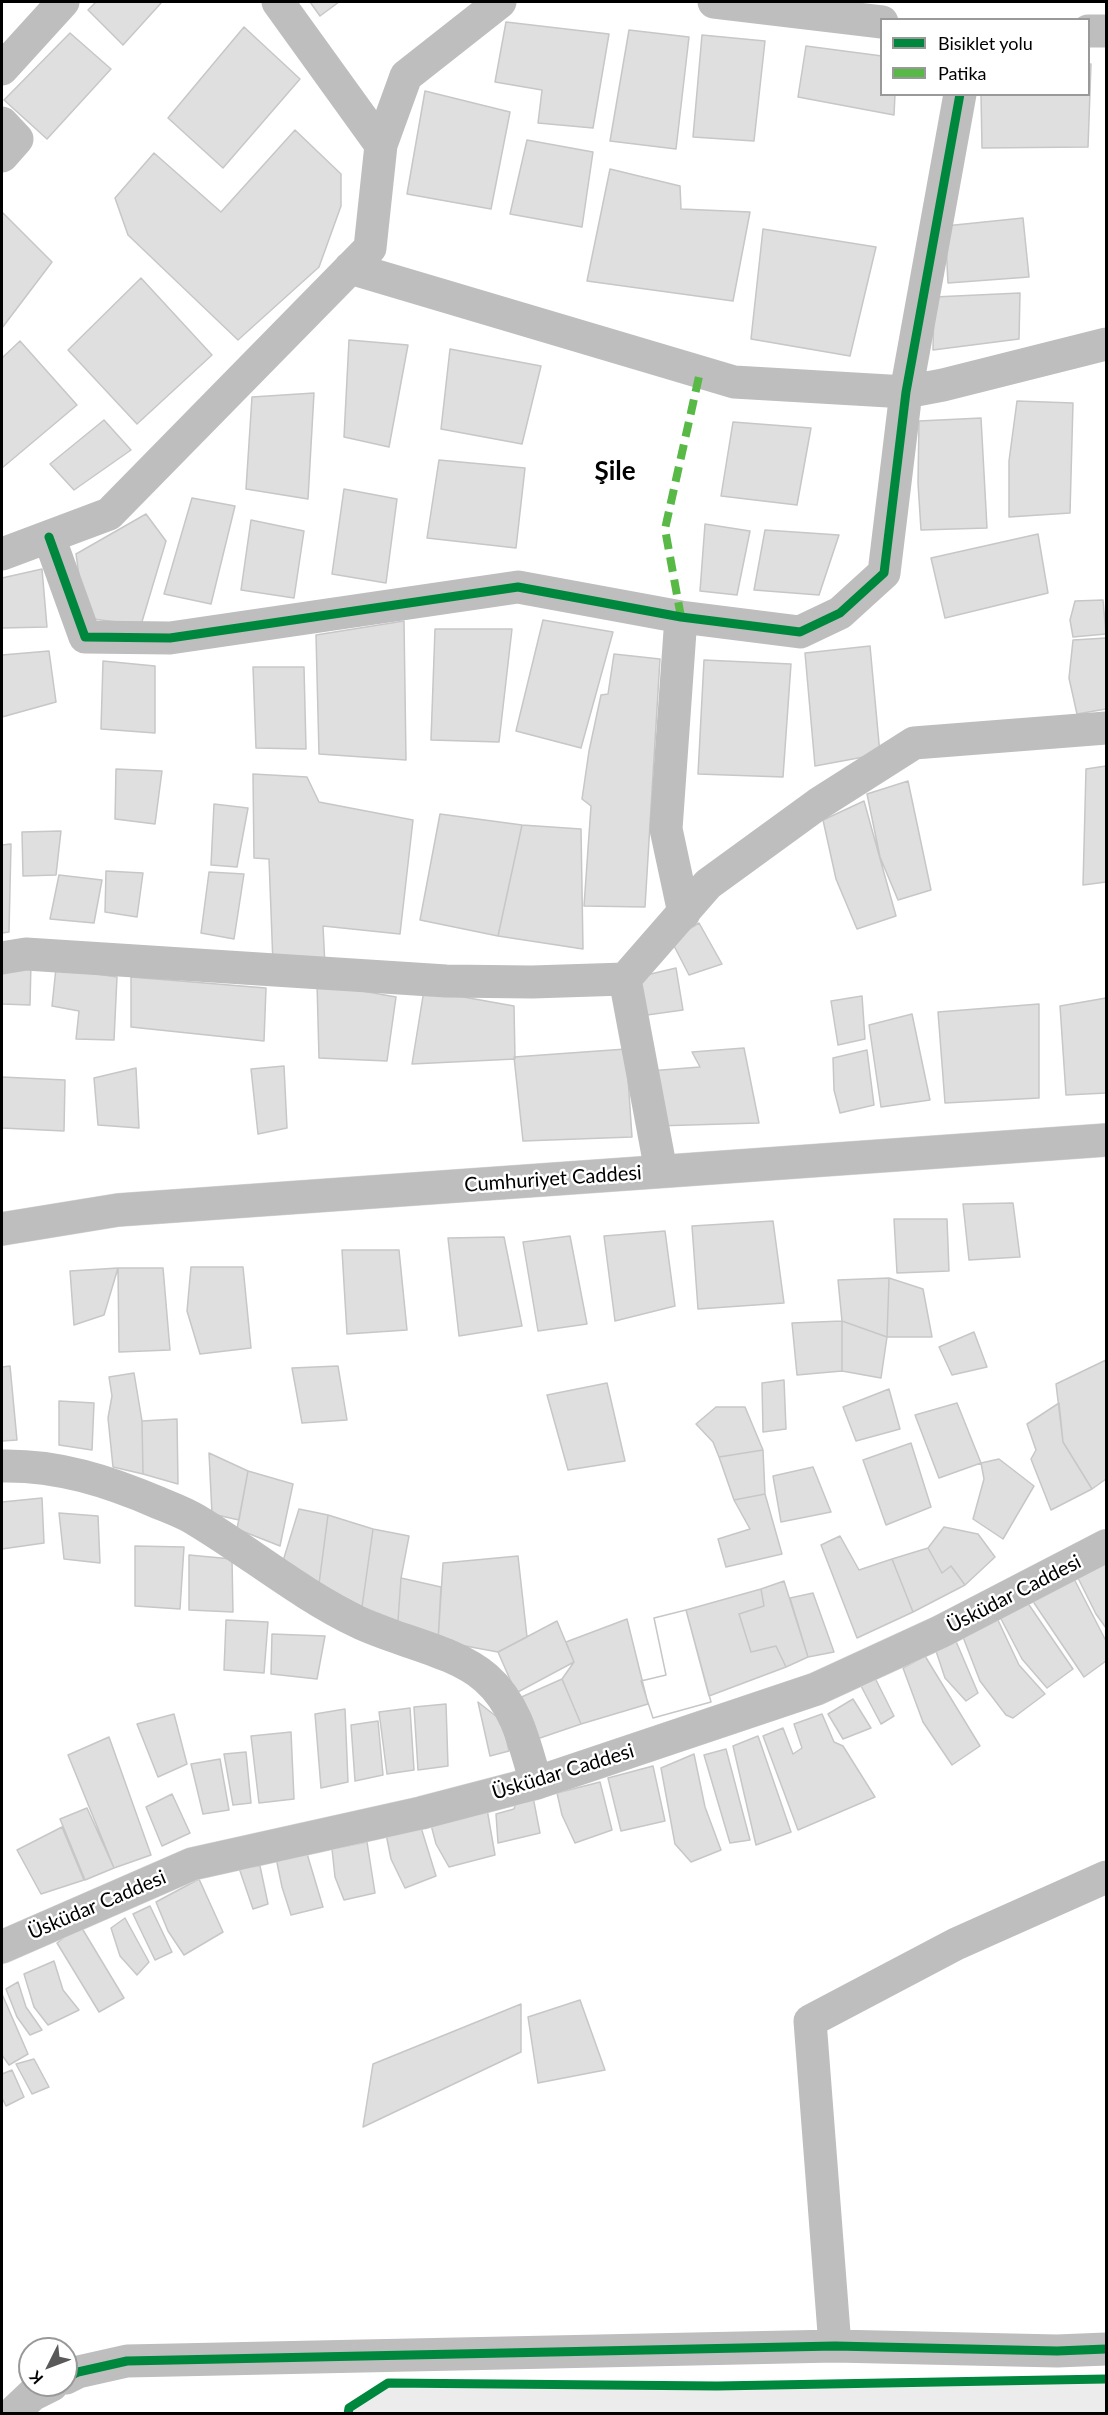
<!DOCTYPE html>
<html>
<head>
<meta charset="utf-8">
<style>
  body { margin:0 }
  #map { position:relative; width:1108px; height:2415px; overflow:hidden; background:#fff; font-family:Lato,sans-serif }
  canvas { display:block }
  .frame { position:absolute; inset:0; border:3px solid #000; pointer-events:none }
  .legend { position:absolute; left:880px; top:18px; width:210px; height:78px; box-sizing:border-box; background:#fff; border:2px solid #999; margin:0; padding:8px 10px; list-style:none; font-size:18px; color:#000 }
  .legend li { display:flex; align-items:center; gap:12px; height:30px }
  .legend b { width:30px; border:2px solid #999 }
  .north { position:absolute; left:18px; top:2337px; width:60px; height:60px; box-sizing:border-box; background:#fff; border:2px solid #999; border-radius:50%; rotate:228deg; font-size:16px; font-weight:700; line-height:24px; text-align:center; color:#000 }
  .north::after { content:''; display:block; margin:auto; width:21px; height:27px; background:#595959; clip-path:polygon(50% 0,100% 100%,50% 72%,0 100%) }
</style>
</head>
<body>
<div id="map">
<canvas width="1108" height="2415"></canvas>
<div class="frame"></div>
<ul class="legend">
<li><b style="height:8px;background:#00873e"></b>Bisiklet yolu</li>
<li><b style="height:8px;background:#58b947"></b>Patika</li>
</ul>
<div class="north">K</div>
</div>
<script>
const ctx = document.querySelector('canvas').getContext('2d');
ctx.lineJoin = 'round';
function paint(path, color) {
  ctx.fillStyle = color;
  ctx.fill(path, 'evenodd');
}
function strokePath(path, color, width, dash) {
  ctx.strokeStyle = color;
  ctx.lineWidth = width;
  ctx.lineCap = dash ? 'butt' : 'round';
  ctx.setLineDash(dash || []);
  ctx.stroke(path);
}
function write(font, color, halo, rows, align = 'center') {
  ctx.font = font + ' Lato,sans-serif';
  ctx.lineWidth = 5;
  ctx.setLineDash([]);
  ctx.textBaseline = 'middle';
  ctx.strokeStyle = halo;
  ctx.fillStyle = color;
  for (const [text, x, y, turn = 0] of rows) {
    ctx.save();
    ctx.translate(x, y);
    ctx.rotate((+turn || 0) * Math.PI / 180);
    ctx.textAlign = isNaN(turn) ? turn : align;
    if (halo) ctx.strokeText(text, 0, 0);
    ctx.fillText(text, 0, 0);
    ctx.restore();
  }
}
const green = new Path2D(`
  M1106,2381V2414L349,2413V2408L388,2383Z`);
const building = new Path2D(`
  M96,2H162L123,45L88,10Z
  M310,2H339L320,16Z
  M506,22L609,34L593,128L538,123L542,90L495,82Z
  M244,27L300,79L223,168L168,118Z
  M629,30L689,37L676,149L610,141Z
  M70,33L111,69L47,139L4,100Z
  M702,35L765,41L754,141L693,137Z
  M806,46L882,56V94H895L894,115L798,97Z
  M1088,64H1091L1088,147L982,148L981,94H1088Z
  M425,91L510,112L491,209L407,194Z
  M295,130L341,174V206L319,267L238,340L128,235L115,198L154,153L221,212Z
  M527,140L593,152L582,227L510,214Z
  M610,169L680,186L681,209L750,212L733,301L587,281Z
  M2,212L52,262L2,328Z
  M1023,218L1029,277L948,283L945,226Z
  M763,229L876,247L850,356L751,339Z
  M141,278L212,355L137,424L68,350Z
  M1020,293L1019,339L933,350L934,297Z
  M349,340L408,345L389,447L344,437Z
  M20,341L77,405L2,468V358Z
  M450,349L541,366L522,444L441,429Z
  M314,393L308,499L246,489L252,397Z
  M1017,401L1073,403L1070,513L1009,517V461Z
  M981,418L987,528L921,530L918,483L919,421Z
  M104,420L131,450L74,490L50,464Z
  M733,422L811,428L797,505L721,496Z
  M439,460L525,468L516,548L427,538Z
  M344,489L397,499L386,583L332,574Z
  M192,498L235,506L211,604L164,594Z
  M146,514L166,541L141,625L85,618L76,554Z
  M251,520L304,531L294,598L241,590Z
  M705,524L750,531L737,595L700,591Z
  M765,530L839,535L819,595L754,590Z
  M1038,534L1048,593L945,618L931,558Z
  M42,569L47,627L2,628V578Z
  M1103,600L1106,634L1073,637L1070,620L1075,601Z
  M543,620L613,632L581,748L516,731Z
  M404,621L406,760L319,754L316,635Z
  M435,629H512L499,742L431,740Z
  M1106,638V709L1077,714L1069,678L1073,640Z
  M870,646L880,754L815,766L805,653Z
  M49,651L56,702L2,717V655Z
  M614,654L660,659L645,907L584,906L591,806L582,799L589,751L601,695L608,694Z
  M704,660L791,664L783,777L698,774Z
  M103,661L155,666V733L101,729Z
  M253,667H304L306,749L256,748Z
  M1106,766V882L1083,885L1086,769Z
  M116,769L162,771L155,824L115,819Z
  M253,774L307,777L319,802L413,820L400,934L323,926L325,966L273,964L269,859L254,858Z
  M908,781L931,890L898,900L880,857L867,794Z
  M864,801L896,916L857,929L836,879L823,820Z
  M214,804L248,808L237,867L211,865Z
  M440,814L522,825L498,936L420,920Z
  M522,825L581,829L583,949L498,936Z
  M61,831L56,875L23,876L22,832Z
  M11,844L9,932L2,933V845Z
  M106,871L143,873L137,917L105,912Z
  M209,872L244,874L234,939L201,933Z
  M59,875L102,880L94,923L50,919Z
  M699,923L722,964L689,975L671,940Z
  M31,962L30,1005L2,1004V968Z
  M56,968L117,977L114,1040L76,1039L79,1011L52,1006Z
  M676,968L683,1010L647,1015L638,977Z
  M131,977L266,988L264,1041L131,1027Z
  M317,983L396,997L387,1061L319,1058Z
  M424,990L514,1006L515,1059L412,1064Z
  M862,996L865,1039L838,1045L831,1001Z
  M1106,998V1093L1066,1095L1060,1006Z
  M1039,1004V1098L945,1103L938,1012Z
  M912,1014L930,1100L881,1107L869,1025Z
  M744,1048L759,1123L655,1126L649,1071L700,1067L692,1052Z
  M626,1049L632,1137L523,1141L514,1057Z
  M867,1050L874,1105L840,1113L834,1090L833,1058Z
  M284,1066L287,1128L258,1134L251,1069Z
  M136,1068L139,1128L98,1125L94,1078Z
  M2,1077L65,1080L64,1131L2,1128Z
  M1013,1203L1020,1257L969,1260L963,1204Z
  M894,1219H947L949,1271L897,1273Z
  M773,1221L784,1303L698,1309L692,1226Z
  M665,1231L675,1306L615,1321L604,1236Z
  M570,1236L587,1324L538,1331L523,1242Z
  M504,1237L522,1326L459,1336L448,1238Z
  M342,1250H399L407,1330L347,1334Z
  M191,1267H243L251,1348L200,1354L187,1311Z
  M118,1268H163L170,1350L119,1352Z
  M118,1268L104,1315L74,1325L70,1271Z
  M889,1278L887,1337L842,1321L838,1280Z
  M889,1278L923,1289L932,1337H887Z
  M842,1321V1371L797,1375L792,1323Z
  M842,1321L887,1337L881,1378L842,1371Z
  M974,1332L987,1367L952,1375L939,1347Z
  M1106,1360V1479L1092,1489L1063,1442L1056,1384Z
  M10,1366L17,1440L2,1441V1367Z
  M338,1366L347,1420L302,1423L292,1368Z
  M134,1373L142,1421L143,1474L113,1467L108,1418L112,1396L109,1377Z
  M784,1380L786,1429L763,1432L762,1383Z
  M607,1383L625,1461L568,1470L547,1395Z
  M889,1389L900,1429L856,1441L843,1407Z
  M59,1401L94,1403L92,1450L59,1445Z
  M957,1403L981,1463L939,1478L915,1415Z
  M1059,1403L1063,1442L1092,1489L1051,1510L1031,1459L1036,1450L1027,1424Z
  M716,1407H745L763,1450L719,1457L713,1442L696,1424Z
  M177,1419L178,1484L143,1474L142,1421Z
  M911,1443L931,1507L886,1525L863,1460Z
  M763,1450L765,1494L734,1500L719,1457Z
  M209,1453L248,1471L239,1520L212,1514Z
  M999,1459L1034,1486L1003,1539L973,1519L984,1479L981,1463Z
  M813,1467L831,1512L781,1522L773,1476Z
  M248,1471L293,1484L280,1546L237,1529Z
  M765,1494L782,1554L726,1567L718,1539L750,1529L734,1500Z
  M42,1498L44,1543L2,1549V1502Z
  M299,1509L328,1515L319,1584L283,1561Z
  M59,1513L98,1516L100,1563L64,1559Z
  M328,1515L373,1529L362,1607L319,1584Z
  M944,1527L978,1534L995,1557L965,1585L951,1566L942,1573L928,1548Z
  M373,1529L409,1536L401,1578L398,1621L362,1607Z
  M840,1536L859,1570L892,1559L913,1612L857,1638L821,1545Z
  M135,1546L184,1547L180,1609L135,1606Z
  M928,1548L942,1573L951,1566L965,1585L913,1612L892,1559Z
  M1106,1553V1628L1096,1614L1074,1570Z
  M189,1555L232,1559L233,1612L189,1610Z
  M518,1556L527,1637L498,1652L438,1641L443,1563Z
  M1072,1575L1106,1641V1661L1084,1677L1030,1597Z
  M401,1578L441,1587L438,1641L398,1621Z
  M784,1581L808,1657L786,1667L776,1646L751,1652L739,1614L764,1606L761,1589Z
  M761,1589L764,1606L739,1614L751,1652L776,1646L786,1667L709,1696L686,1610Z
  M813,1593L834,1652L808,1657L790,1598Z
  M1025,1599L1073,1669L1047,1688L1022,1659L999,1615Z
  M686,1610L711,1702L653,1718L641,1681L666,1675L654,1618Z
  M686,1610L711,1702L653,1718L641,1681L666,1675L654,1618Z
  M996,1616L1019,1665L1045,1694L1013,1718L1006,1715L980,1681L963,1637Z
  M627,1619L648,1704L581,1724L562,1679L574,1662L566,1642Z
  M226,1620L268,1622L264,1673L224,1670Z
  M557,1621L574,1662L516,1693L498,1652Z
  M272,1634L325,1636L317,1679L271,1674Z
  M955,1639L978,1693L966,1701L945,1678L936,1651Z
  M925,1656L980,1746L952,1765L923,1722L903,1668Z
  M875,1678L894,1716L881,1724L861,1686Z
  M562,1679L581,1724L537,1739L517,1699Z
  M853,1699L871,1728L843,1739L828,1714Z
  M478,1702L502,1721L509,1751L490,1756Z
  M446,1704L448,1766L418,1770L414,1707Z
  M410,1708L414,1770L387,1774L379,1712Z
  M345,1709L348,1782L321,1788L315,1714Z
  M174,1714L187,1764L158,1777L137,1724Z
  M822,1714L834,1742L843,1746L875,1797L798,1830L763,1736L783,1728L793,1754L802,1748L794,1724Z
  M378,1721L383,1775L355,1781L351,1725Z
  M291,1732L294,1799L259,1803L251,1736Z
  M758,1736L791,1832L756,1845L733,1746Z
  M109,1737L151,1855L114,1868L68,1755Z
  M726,1749L750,1840L730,1843L704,1755Z
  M246,1752L251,1803L233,1805L224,1754Z
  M694,1754L705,1807L721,1850L691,1862L675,1844L661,1768Z
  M220,1759L229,1810L203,1814L191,1764Z
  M653,1766L665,1821L621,1831L608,1778Z
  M600,1782L612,1830L575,1843L562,1815L557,1793Z
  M172,1794L190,1833L162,1846L146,1807Z
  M533,1797L540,1833L498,1843L496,1814L514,1809L516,1803Z
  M87,1808L114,1868L85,1880L60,1819Z
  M487,1809L495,1855L449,1867L436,1844L430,1821Z
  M419,1821L436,1876L405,1888L391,1859L386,1834Z
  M62,1827L84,1880L41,1894L17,1850Z
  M367,1842L375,1893L344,1900L335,1877L332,1849Z
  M305,1847L323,1907L291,1915L282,1887L275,1853Z
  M260,1866L268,1904L253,1909L239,1868Z
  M199,1879L223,1932L184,1955L168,1931L156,1902Z
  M150,1906L172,1952L155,1960L133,1914Z
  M125,1918L149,1962L137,1975L120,1956L111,1928Z
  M80,1925L124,1998L99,2012L57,1943Z
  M54,1961L63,1990L79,2010L48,2025L34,2007L24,1974Z
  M18,1982L26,2007L42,2030L30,2035L17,2017L6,1989Z
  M2,1994L28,2054L9,2065L2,2055Z
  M580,2000L605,2070L538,2083L528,2017Z
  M521,2004V2052L363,2127L373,2064Z
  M34,2059L49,2087L32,2094L16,2064Z
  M12,2070L24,2097L6,2106L2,2098V2074Z`);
const minor = new Path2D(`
  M278,2L381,145
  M714,2L882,22
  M1088,31H1106
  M2,69L63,2
  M2,123L17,139L2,156
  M350,268L734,382L906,392L943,385L1106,344
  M49,537L85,637L170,638L518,587L681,617L800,632L840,613L884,573L906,392L960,94
  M2,554L109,514L370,248L381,145L406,76L500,2
  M681,617L666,829L684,913
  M2,958L26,954L446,981L532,982L625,979
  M661,1171L625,979L708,884L818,804L914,743L1106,728
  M2,1466C58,1465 108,1481 159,1503C171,1508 185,1513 196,1520C251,1553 300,1594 358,1622C396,1641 454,1650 486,1678C517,1705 525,1746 536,1783
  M835,2346L810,2021L956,1944L1106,1877
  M66,2378L78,2372L127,2361L835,2346L1057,2351L1106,2349
  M12,2414L32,2395L52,2385`);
const major = new Path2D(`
  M2,1229L118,1210L1106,1140
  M2,1947L192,1864L421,1813L536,1783L816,1689L940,1632L1106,1546`);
const quiet = new Path2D(`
  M681,617L665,529L700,372`);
const cycleway = new Path2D(`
  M49,537L85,637L170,638L518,587L681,617L800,632L840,613L884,573L906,392L960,94
  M66,2378L78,2372L127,2361L835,2346L1057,2351L1106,2349
  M348,2414L349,2408L388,2383L717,2386L1106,2379`);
const streetNames = [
  ["Cumhuriyet Caddesi",553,1179,-4],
  ["Üsküdar Caddesi",1014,1594,-27],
  ["Üsküdar Caddesi",563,1772,-17],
  ["Üsküdar Caddesi",97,1905,-23]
];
const districtNames = [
  ["Şile",615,472]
];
paint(green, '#ececec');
paint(building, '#dfdfdf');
strokePath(building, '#c7c7c7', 1.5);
strokePath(major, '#dbdbdb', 34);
strokePath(minor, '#bebebe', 33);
strokePath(major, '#bebebe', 33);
strokePath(quiet, '#58b947', 8, [15, 8]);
strokePath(cycleway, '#00873e', 9);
write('20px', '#000', '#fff', streetNames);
write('bold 26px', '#000', '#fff', districtNames);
</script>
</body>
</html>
